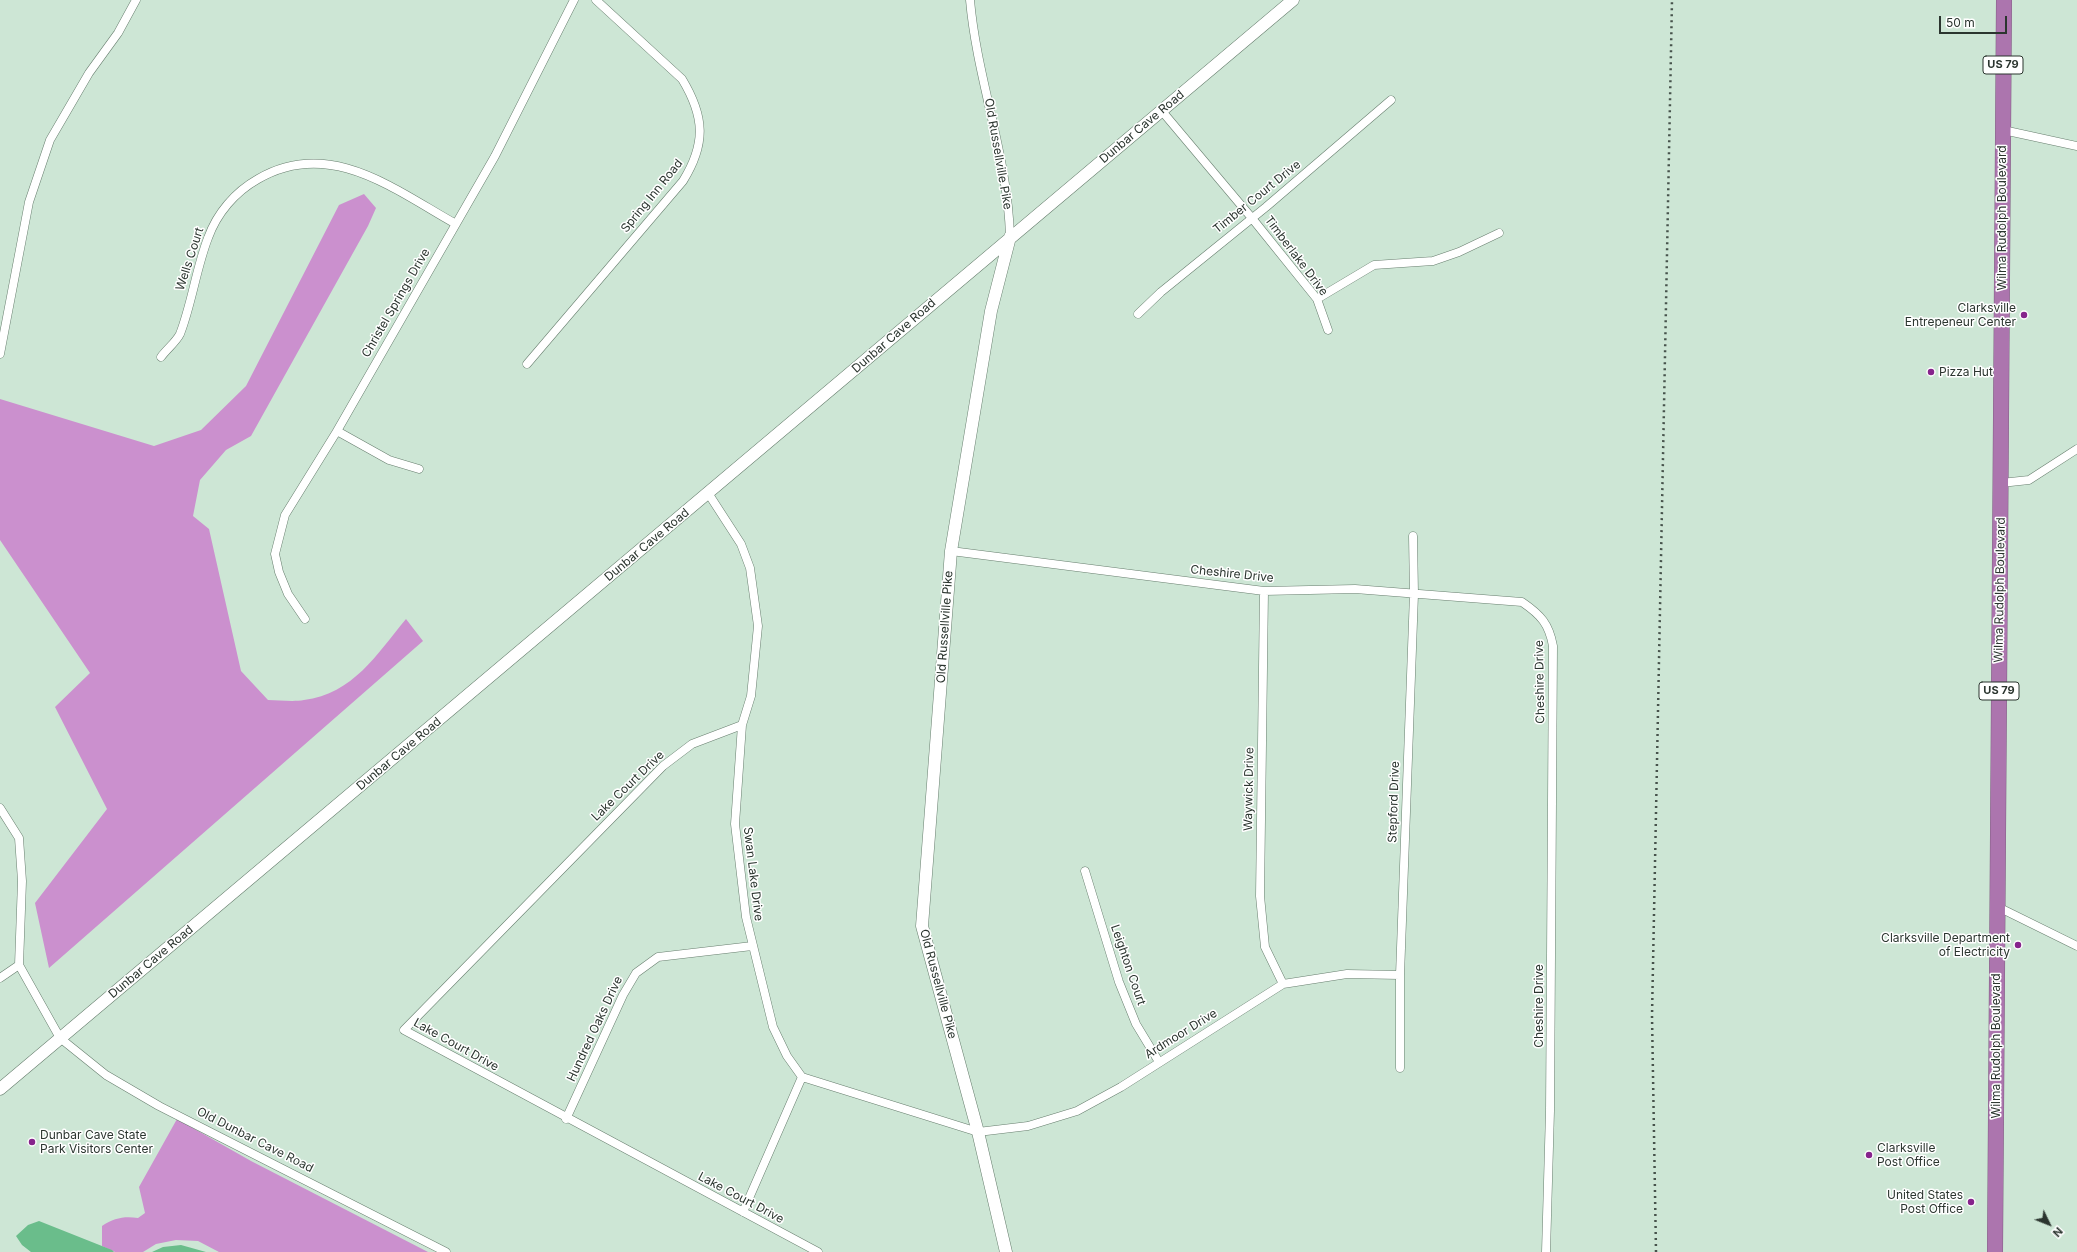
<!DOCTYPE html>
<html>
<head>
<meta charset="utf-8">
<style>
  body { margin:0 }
  #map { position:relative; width:2077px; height:1252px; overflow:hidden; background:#cde6d5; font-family:Inter,sans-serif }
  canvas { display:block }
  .north { position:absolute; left:2029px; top:1204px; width:40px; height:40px; -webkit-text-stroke:3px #fff; paint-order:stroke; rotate:133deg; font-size:11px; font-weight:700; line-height:16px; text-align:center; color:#2b352f }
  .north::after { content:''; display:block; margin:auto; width:14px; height:18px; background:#2b352f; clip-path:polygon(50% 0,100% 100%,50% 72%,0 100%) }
  .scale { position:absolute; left:1939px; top:16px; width:68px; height:18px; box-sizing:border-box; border:2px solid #2b352f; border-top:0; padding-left:5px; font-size:12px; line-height:14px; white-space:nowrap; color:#2b352f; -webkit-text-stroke:3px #fff; paint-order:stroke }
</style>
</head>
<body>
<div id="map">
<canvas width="2077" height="1252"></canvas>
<div class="north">N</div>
<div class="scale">50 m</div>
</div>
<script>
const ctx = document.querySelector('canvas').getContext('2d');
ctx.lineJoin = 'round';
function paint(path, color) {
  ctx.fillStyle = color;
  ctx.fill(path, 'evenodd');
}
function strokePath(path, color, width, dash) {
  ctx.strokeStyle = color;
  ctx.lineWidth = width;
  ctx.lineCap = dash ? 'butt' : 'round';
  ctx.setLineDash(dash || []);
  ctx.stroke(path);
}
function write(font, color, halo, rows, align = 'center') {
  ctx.font = font + ' Inter,sans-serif';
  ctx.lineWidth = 3;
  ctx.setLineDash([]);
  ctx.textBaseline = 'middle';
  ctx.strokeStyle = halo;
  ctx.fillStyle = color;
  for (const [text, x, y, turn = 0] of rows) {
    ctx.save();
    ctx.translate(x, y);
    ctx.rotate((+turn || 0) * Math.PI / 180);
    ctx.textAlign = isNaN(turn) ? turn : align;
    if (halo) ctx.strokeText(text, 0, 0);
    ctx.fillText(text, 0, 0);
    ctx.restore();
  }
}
const forest = new Path2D(`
  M364,194L376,208L368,226L251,436L226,450L200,480L193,516L209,529L241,671L268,700C279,700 293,702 304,700C353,694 377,654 406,619L423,641L49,968L35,903L107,809L55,707L90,673L0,540V399L154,446L201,430L246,386L339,205Z
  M177,1119L251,1161L428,1252H219L198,1241L176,1240L156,1244L143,1252H115L102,1246V1226C114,1218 124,1216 138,1218L145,1213L139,1187Z`);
const water = new Path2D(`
  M39,1221L112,1250L114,1252H31L22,1245L16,1236L28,1225Z
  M181,1245L206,1252H152L163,1247Z`);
const street = new Path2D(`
  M970,0C977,80 1008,156 1010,237
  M1161,110L1251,217L1317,299L1328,330
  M2003,130L2077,146
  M1317,299L1374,265L1433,261L1459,252L1499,233
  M1138,314L1161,292L1266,207L1391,100
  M0,354L29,202L50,140L89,73L118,33L136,0
  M161,357C166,350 176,342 180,334C192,303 196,269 208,238C217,213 235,192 258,179C330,137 395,190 456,224
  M527,364L683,181C706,144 705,117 682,79L596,0
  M337,431L389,460L419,469
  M2001,483L2029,480L2077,449
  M708,493L741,544L750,568L758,626L751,696L742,725L735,824L746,917L773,1027L787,1056L802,1077L978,1132L1028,1126L1077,1111L1121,1087L1283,984L1347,974L1400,975
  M951,551L1264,591L1355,589L1522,602C1541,615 1549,624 1553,646L1550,1111L1546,1252
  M1264,591L1260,896L1265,947L1283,984
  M305,619L288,594L279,572L275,554L285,515L337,431L495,156L574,0
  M742,725L692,744L663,766L404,1030L818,1252
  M0,808L19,838L22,881L19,965L60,1038L106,1075L159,1106L446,1252
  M1085,871L1119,982L1136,1024L1159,1062
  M1998,907L2077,946
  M0,978L19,965
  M1400,1068V975L1414,594L1413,536
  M566,1119L623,995L636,973L658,957L752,946
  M743,1212L802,1077`);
const secondary = new Path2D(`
  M0,1089L1293,0
  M1006,1252L978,1132L922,926L951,551L991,311L1010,237`);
const highway = new Path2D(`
  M1995,1252L2004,0`);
const rail = new Path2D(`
  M1656,1252L1652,1016L1672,0`);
const markers = [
  [2024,315,4,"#86238c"],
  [1931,372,4,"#86238c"],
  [2018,945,4,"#86238c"],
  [32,1142,4,"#86238c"],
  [1869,1155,4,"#86238c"],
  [1971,1202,4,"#86238c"]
];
const shields = [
  [2003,65,40],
  [1999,691,40]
];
const shieldNames = [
  ["US 79",2003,65],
  ["US 79",1999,691]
];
const streetNames = [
  ["Dunbar Cave Road",1142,127,-40],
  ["Old Russellville Pike",998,154,80],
  ["Spring Inn Road",652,196,-51],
  ["Timber Court Drive",1257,197,-39],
  ["Wilma Rudolph Boulevard",2002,218,-90],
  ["Timberlake Drive",1296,256,53],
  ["Wells Court",190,259,-72],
  ["Christel Springs Drive",396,303,-60],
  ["Dunbar Cave Road",894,336,-41],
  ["Dunbar Cave Road",647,545,-40],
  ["Cheshire Drive",1232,574,6],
  ["Wilma Rudolph Boulevard",2000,590,-89],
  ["Old Russellville Pike",945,627,-86],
  ["Cheshire Drive",1540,682,-91],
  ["Dunbar Cave Road",399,754,-40],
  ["Lake Court Drive",628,786,-44],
  ["Waywick Drive",1249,789,-89],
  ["Stepford Drive",1394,802,-88],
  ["Swan Lake Drive",753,874,83],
  ["Dunbar Cave Road",151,962,-40],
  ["Leighton Court",1128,965,71],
  ["Old Russellville Pike",938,984,75],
  ["Cheshire Drive",1539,1006,-90],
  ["Hundred Oaks Drive",595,1029,-65],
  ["Ardmoor Drive",1181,1034,-32],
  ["Lake Court Drive",456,1045,29],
  ["Wilma Rudolph Boulevard",1996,1046,-90],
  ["Old Dunbar Cave Road",255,1140,27],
  ["Lake Court Drive",741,1198,28]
];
const poiNames = [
  ["Clarksville",2016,308],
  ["Entrepeneur Center",2016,322],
  ["Pizza Hut",1939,372,"left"],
  ["Clarksville Department",2010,938],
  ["of Electricity",2010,952],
  ["Dunbar Cave State",40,1135,"left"],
  ["Park Visitors Center",40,1149,"left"],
  ["Clarksville",1877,1148,"left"],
  ["Post Office",1877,1162,"left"],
  ["United States",1963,1195],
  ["Post Office",1963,1209]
];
paint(forest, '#cb90ce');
paint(water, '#6abd8b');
strokePath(street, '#677e6e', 9);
strokePath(secondary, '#677e6e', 13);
strokePath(highway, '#7f5f82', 16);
strokePath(street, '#fff', 8);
strokePath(secondary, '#fff', 12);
strokePath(highway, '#ac75ae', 15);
strokePath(rail, '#46524b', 2.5, [2, 4]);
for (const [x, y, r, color] of markers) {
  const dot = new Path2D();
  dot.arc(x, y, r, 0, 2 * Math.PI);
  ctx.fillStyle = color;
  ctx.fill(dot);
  strokePath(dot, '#fff', 1.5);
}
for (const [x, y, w] of shields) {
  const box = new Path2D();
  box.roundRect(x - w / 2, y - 9, w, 18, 3);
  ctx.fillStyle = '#fff';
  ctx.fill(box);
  strokePath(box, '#2b352f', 1);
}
write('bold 11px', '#2b352f', null, shieldNames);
write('12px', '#2b352f', '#fff', streetNames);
write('12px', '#2b352f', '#fff', poiNames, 'right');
</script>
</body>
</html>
